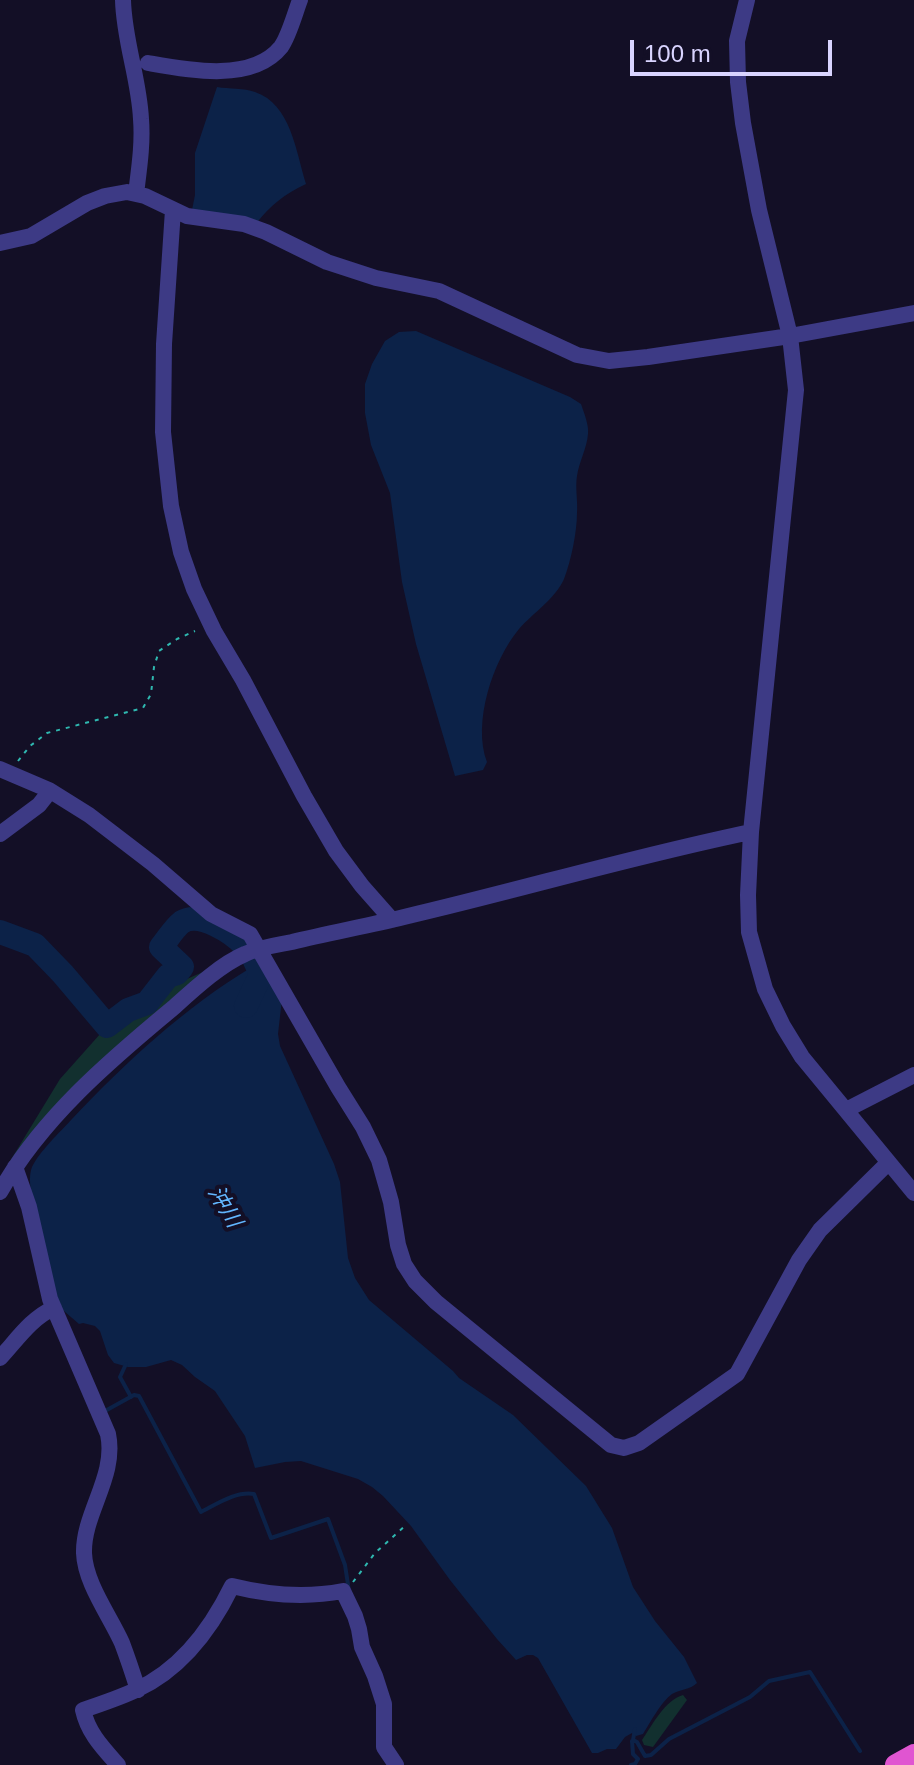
<!DOCTYPE html>
<html>
<head>
<meta charset="utf-8">
<style>
  body { margin:0 }
  #map { position:relative; width:914px; height:1765px; overflow:hidden; background:#130f26; font-family:Helvetica,sans-serif }
  canvas { display:block }
  .scale { position:absolute; left:630px; top:40px; width:202px; height:36px; box-sizing:border-box; border:4px solid #d9d4ff; border-top:0; padding-left:10px; font-size:24px; line-height:28px; white-space:nowrap; color:#d9d4ff; -webkit-text-stroke:6px #130f26; paint-order:stroke }
</style>
</head>
<body>
<div id="map">
<canvas width="914" height="1765"></canvas>
<div class="scale">100 m</div>
</div>
<script>
const ctx = document.querySelector('canvas').getContext('2d');
ctx.lineJoin = 'round';
function paint(path, color) {
  ctx.fillStyle = color;
  ctx.fill(path, 'evenodd');
}
function strokePath(path, color, width, dash) {
  ctx.strokeStyle = color;
  ctx.lineWidth = width;
  ctx.lineCap = dash ? 'butt' : 'round';
  ctx.setLineDash(dash || []);
  ctx.stroke(path);
}
function write(font, color, halo, rows, align = 'center') {
  ctx.font = font + ' Helvetica,"Noto Sans JP",sans-serif';
  ctx.lineWidth = 8;
  ctx.setLineDash([]);
  ctx.textBaseline = 'middle';
  ctx.strokeStyle = halo;
  ctx.fillStyle = color;
  for (const [text, x, y, turn = 0] of rows) {
    ctx.save();
    ctx.translate(x, y);
    ctx.rotate((+turn || 0) * Math.PI / 180);
    ctx.textAlign = isNaN(turn) ? turn : align;
    if (halo) ctx.strokeText(text, 0, 0);
    ctx.fillText(text, 0, 0);
    ctx.restore();
  }
}
const green = new Path2D(`
  M221,964L45,1120L4,1171L60,1079L101,1033L130,1012L148,1006L163,987L180,982Z
  M683,1695L687,1700L653,1747L644,1745L642,1740C653,1724 665,1700 683,1695Z`);
const water = new Path2D(`
  M217,87C229,89 244,88 255,92C291,104 296,152 306,184C285,194 270,205 256,224L191,215L195,195V153Z
  M416,331L570,397L581,404C584,413 589,425 588,434C587,448 579,462 577,476C575,488 578,501 577,513C577,532 571,561 564,579C555,599 533,613 519,629C493,660 472,723 487,762L483,770L455,776L416,644L402,582L390,493L371,445L365,413V384L372,364L385,341L399,332Z
  M252,967L261,982L271,977L282,999L278,1034L280,1046L334,1164L340,1182L348,1258L355,1278L369,1300L453,1371L459,1378L513,1415L586,1486L612,1528L633,1587L655,1621L684,1657L697,1683C690,1690 680,1689 672,1694C661,1702 650,1723 643,1734L636,1736L632,1733L625,1737L616,1749H607L598,1753H592L538,1658L533,1655H527L516,1660L497,1639L450,1580L411,1526L383,1496L372,1487L358,1479L301,1461L285,1462L255,1468L245,1436L215,1391L195,1377L182,1365L171,1360L146,1367H128L114,1363L108,1355L100,1331L95,1326L83,1323L79,1324L64,1311L60,1310L31,1192C30,1184 29,1175 32,1167C39,1152 60,1132 72,1119C125,1063 185,1007 252,967Z`);
const stream = new Path2D(`
  M126,1364L120,1377L131,1397
  M105,1411L134,1395L139,1396L201,1512C217,1504 236,1491 254,1494L271,1538L328,1519L345,1565L349,1591
  M635,1729L633,1740L637,1742L645,1756L651,1755L669,1739L750,1697L769,1681L810,1672L860,1751
  M631,1765L635,1764L638,1759L633,1754L632,1741`);
const river = new Path2D(`
  M0,932L35,945L63,974L107,1026L128,1010L147,1003L168,976L177,973L182,967L161,947C167,940 174,928 182,922C200,911 233,933 245,946
  M246,1006L261,974L255,961`);
const path = new Path2D(`
  M18,761L30,746L47,733L143,708L151,694L154,667L159,651L177,639L195,631
  M353,1582L375,1553L406,1525`);
const minor = new Path2D(`
  M123,0C124,41 139,78 141,119C143,144 139,169 136,194
  M747,0L737,41L738,82L743,123L759,210L790,336L796,390L751,832L748,895L749,932L765,989L783,1026L802,1057L914,1193
  M148,63C187,70 252,83 281,47C289,36 295,13 300,0
  M173,210L164,344L163,432L171,506L181,552L194,589L214,631L243,680L304,796L336,851L362,886L392,920
  M0,243L31,236L87,203L105,196L127,192L145,196L187,216L244,224L266,232L327,262L376,278L439,291L577,355L609,361L648,357L790,336L914,313
  M0,769L49,790L89,815L153,864L211,914L250,934L338,1087L363,1127L379,1160L391,1202L398,1245L404,1264L415,1281L436,1302L611,1445L624,1448L639,1443L737,1374L799,1260L820,1230L888,1163
  M0,834L39,805L50,791
  M846,1110L914,1075
  M15,1167L29,1207L50,1299L108,1434C117,1476 83,1513 84,1553C85,1583 110,1616 122,1643C128,1659 133,1674 138,1690
  M0,1192C41,1119 109,1061 173,1008C193,990 221,964 245,954C260,947 277,945 292,942C329,933 367,926 404,917C520,890 634,856 751,832
  M0,1358C16,1341 31,1318 54,1308
  M118,1765C103,1748 88,1733 83,1710C101,1704 119,1698 136,1690C182,1669 211,1629 232,1586C268,1595 307,1598 343,1591L355,1616L359,1629L362,1647L375,1676L384,1704V1747L396,1765`);
const trunk = new Path2D(`
  M896,1765L914,1755`);
const waterNames = [
  ["沖川",224,1207,59]
];
paint(green, '#12302f');
paint(water, '#0c2248');
strokePath(stream, '#0c2248', 4);
strokePath(river, '#0c2248', 24);
strokePath(path, '#2fb8b0', 2, [4, 6]);
strokePath(minor, '#3d3a85', 16);
strokePath(trunk, '#e055d1', 22);
write('italic 22px', '#62b6ff', '#130f26', waterNames);
</script>
</body>
</html>
